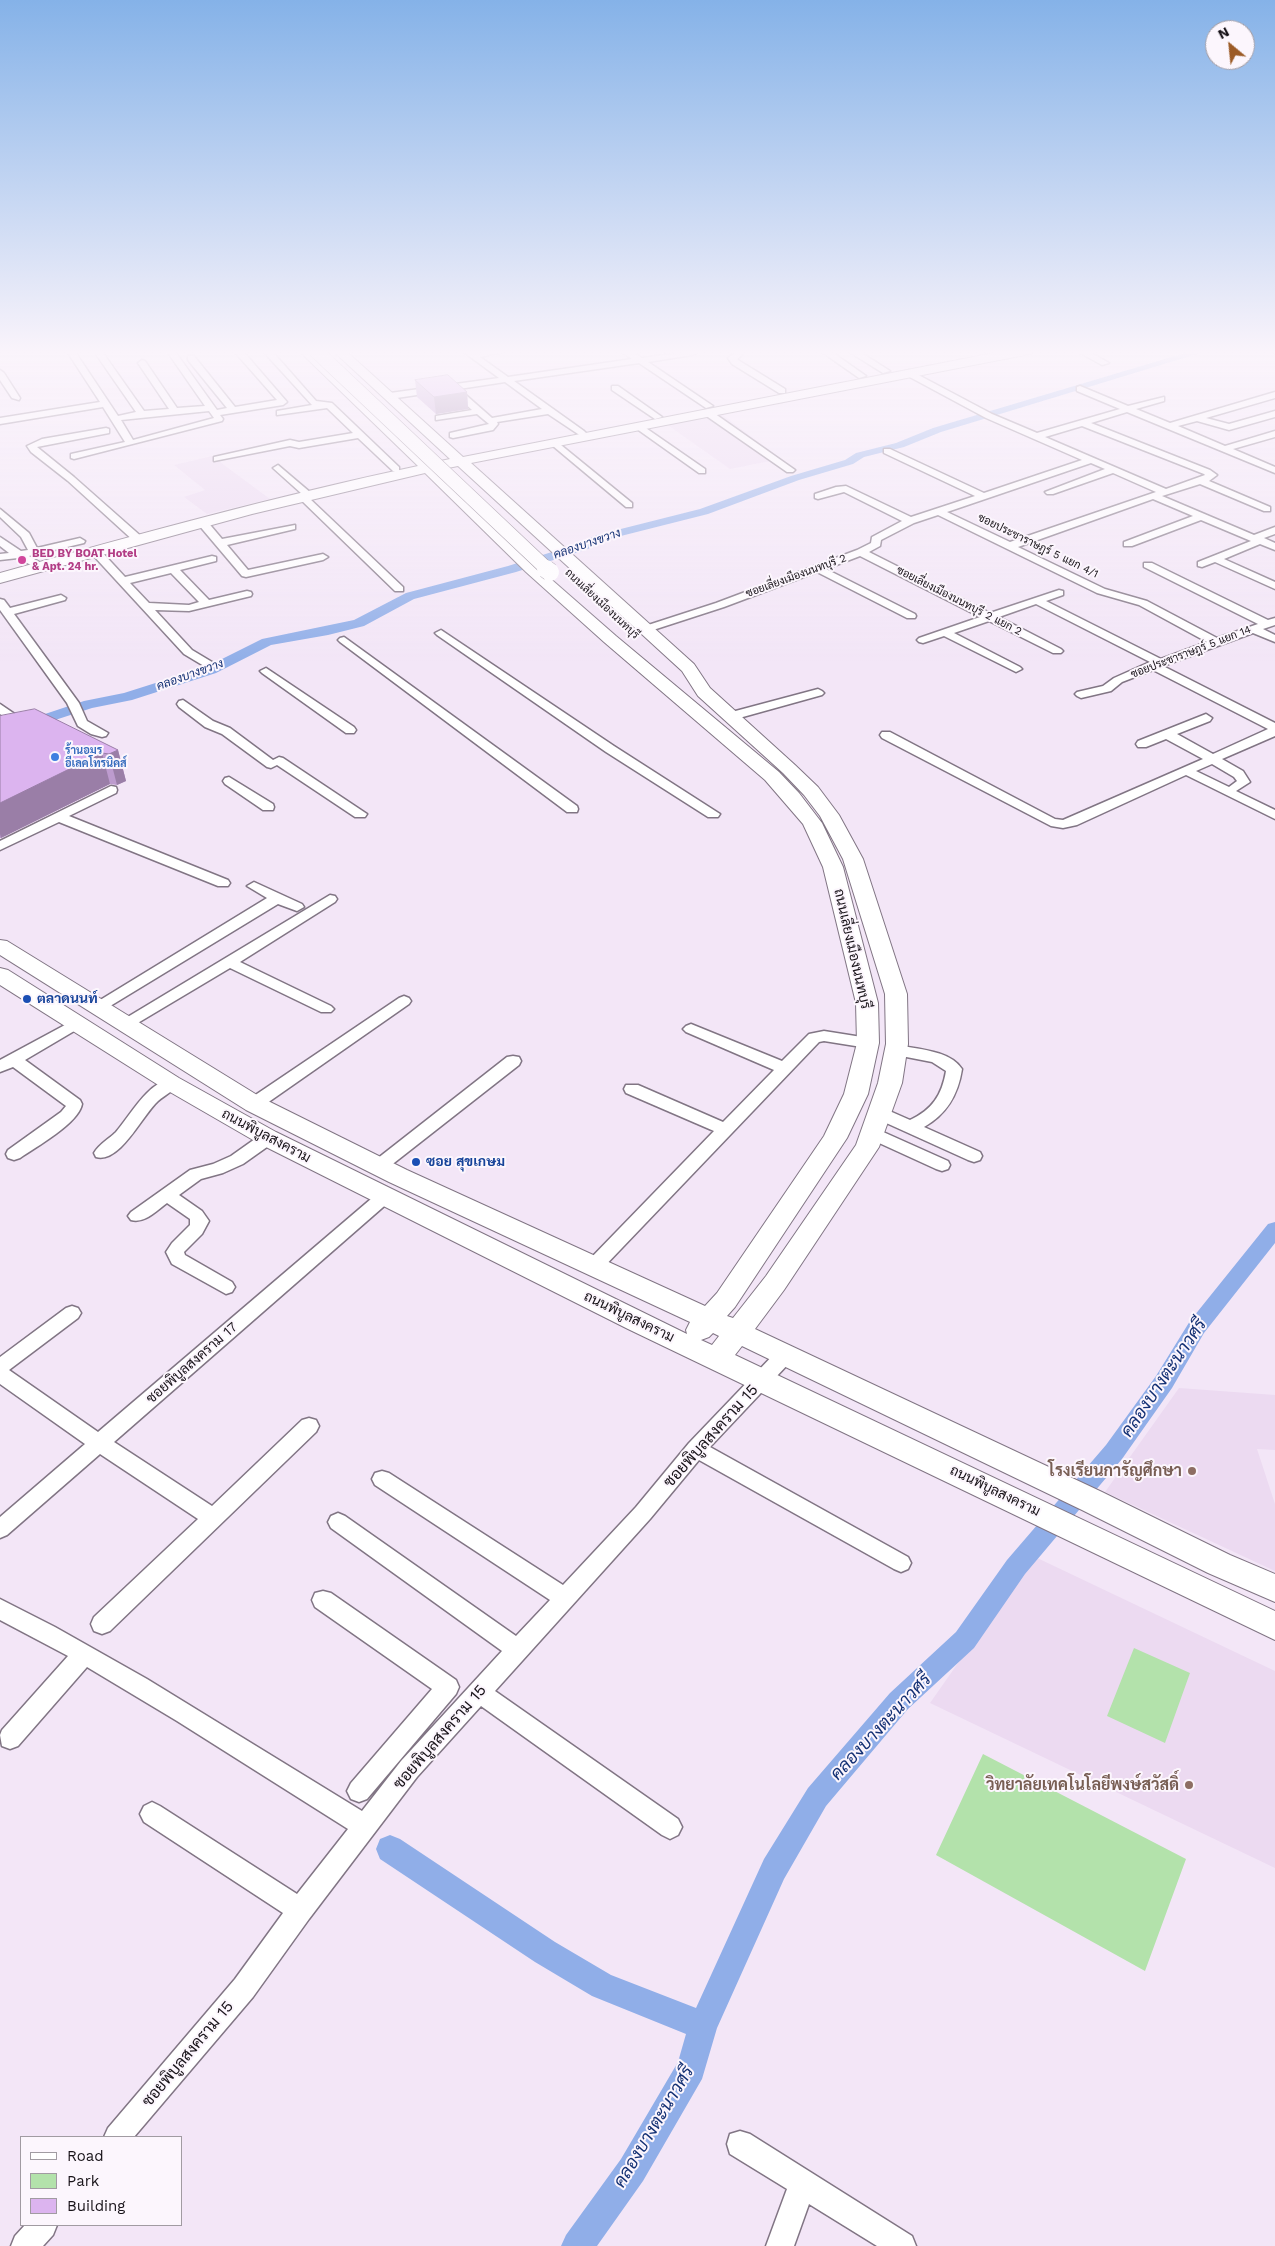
<!DOCTYPE html>
<html>
<head>
<meta charset="utf-8">
<style>
  body { margin:0 }
  #map { position:relative; width:1275px; height:2246px; overflow:hidden; background:#f3e6f7; font-family:"Work Sans",sans-serif }
  canvas { display:block }
  .legend { position:absolute; left:20px; top:2136px; width:162px; height:90px; box-sizing:border-box; background:#fcf6fd; border:1px solid #a19ba2; margin:0; padding:6px 9px; list-style:none; font-size:15px; color:#181319 }
  .legend li { display:flex; align-items:center; gap:10px; height:25px }
  .legend b { width:25px; border:1px solid #a19ba2 }
  .north { position:absolute; left:1205px; top:20px; width:50px; height:50px; box-sizing:border-box; background:#fcf6fd; border:1px solid #a19ba2; border-radius:50%; rotate:332deg; font-size:14px; font-weight:700; line-height:20px; text-align:center; color:#181319 }
  .north::after { content:''; display:block; margin:auto; width:18px; height:22px; background:#9c5b27; clip-path:polygon(50% 0,100% 100%,50% 72%,0 100%) }
</style>
</head>
<body>
<div id="map">
<canvas width="1275" height="2246"></canvas>
<ul class="legend">
<li><b style="height:6px;background:#fff"></b>Road</li>
<li><b style="height:14px;background:#b3e2ab"></b>Park</li>
<li><b style="height:14px;background:#dcb4ef"></b>Building</li>
</ul>
<div class="north">N</div>
</div>
<script>
const ctx = document.querySelector('canvas').getContext('2d');
ctx.lineJoin = 'round';
function paint(path, color) {
  ctx.fillStyle = color;
  ctx.fill(path, 'evenodd');
}
function strokePath(path, color, width, dash) {
  ctx.strokeStyle = color;
  ctx.lineWidth = width;
  ctx.lineCap = dash ? 'butt' : 'round';
  ctx.setLineDash(dash || []);
  ctx.stroke(path);
}
function write(font, color, halo, rows, align = 'center') {
  ctx.font = font + ' "Work Sans",Sarabun,sans-serif';
  ctx.lineWidth = 4;
  ctx.setLineDash([]);
  ctx.textBaseline = 'middle';
  ctx.strokeStyle = halo;
  ctx.fillStyle = color;
  for (const [text, x, y, turn = 0] of rows) {
    ctx.save();
    ctx.translate(x, y);
    ctx.rotate((+turn || 0) * Math.PI / 180);
    ctx.textAlign = isNaN(turn) ? turn : align;
    if (halo) ctx.strokeText(text, 0, 0);
    ctx.fillText(text, 0, 0);
    ctx.restore();
  }
}
const built = new Path2D(`
  M719,412L781,459L730,469L666,424Z
  M212,456L270,499L207,514L184,497L205,490L174,465Z
  M1179,1388L1275,1395V1450L1257,1449L1275,1504V1571L1105,1492Z
  M1033,1556L1275,1671V1868L930,1703Z`);
const green = new Path2D(`
  M1134,1648L1190,1673L1165,1743L1107,1716Z
  M983,1754L1186,1859L1145,1971L936,1855Z`);
const canal = new Path2D(`
  M1195,350H1210L941,432L904,447L864,457L853,464L799,480L708,514L605,540L588,549L516,572L414,599L364,626L328,635L271,645L216,673L132,700L92,708L52,721L22,736L0,740V732L13,729L42,715L84,701L124,693L206,667L262,639L354,620L406,593L508,566L580,543L597,535L700,509L791,476L845,460L856,453L896,443L933,428Z
  M1275,1222V1243L1204,1333L1172,1388L1122,1459L1025,1574L974,1648L908,1709L826,1806L784,1879L717,2028L702,2079L643,2181L597,2246H561L566,2235L621,2159L678,2062L686,2034L592,1996L535,1962L380,1859L376,1849L380,1839L390,1835L400,1839L555,1942L611,1975L696,2008L764,1859L808,1788L890,1693L956,1632L1007,1560L1106,1445L1156,1376L1190,1321L1268,1224Z`);
const minor = new Path2D(`
  M66,350H74L118,416L136,412L93,350H101L144,411L169,409L138,363L142,360L145,361L177,408L205,406L166,350H174L217,410L227,408L188,360V356H194L235,407L277,400L233,350H242L287,402L283,405L220,415L223,419L222,421L74,459L71,458V454L125,442L103,407L0,424V418L100,402ZM209,411L214,418L133,440L121,420Z
  M262,350H271L316,401L332,403L399,467V471H393L358,438L299,448L290,446L214,461V457L290,440L299,442L353,433L327,408L277,415V411L312,405Z
  M461,350H471L475,353L511,350L480,357L508,377L632,359L619,350H629L642,358L702,350L692,355L648,362L713,406L706,408L639,363L514,381L584,431L586,433L581,436L548,414L497,422L498,424L493,430L453,438L450,437V433L489,424L477,414L436,420V416L472,410L450,390L390,399L386,396L390,393L499,378ZM505,382L542,409L492,418L459,389Z
  M735,350H743L744,353L737,359L738,360L785,389V393H779L732,364L728,358L736,352Z
  M819,350H829L866,376L859,378Z
  M846,350H857L890,371L883,373Z
  M1075,350H1086L1109,363L1102,365Z
  M1270,350H1275V353Z
  M0,370L4,373L20,398L19,400L12,398L0,380Z
  M909,370L992,414L1037,433L1120,409L1077,391V387L1080,386L1128,406L1164,397V401L1136,409L1170,423L1275,392V398L1206,418L1229,424L1275,411V417L1229,430L1197,421L1178,426L1225,446L1275,431V437L1233,449L1275,467V473L1127,412L1091,423L1210,470L1217,475L1209,481L1270,507V511H1264L1200,484L1162,496L1254,535L1275,527V534L1264,538L1275,543V550L1260,544L1224,559L1275,582V589L1215,562L1202,567L1198,566V562L1251,541L1201,520L1132,546H1124V542L1193,516L1153,499L1018,547L1105,589L1147,601L1217,638L1258,624L1144,567V563H1152L1268,620L1275,618V625L1263,629L1275,635V642L1253,633L1163,666L1275,723V736L1222,759L1243,771L1250,782L1236,791L1275,810V819L1186,775L1077,825L1063,828L1051,826L882,738L880,735L882,732H890L1055,819L1063,820L1203,759L1166,739L1146,747H1138L1136,744L1138,741L1206,714L1212,718L1210,721L1177,734L1213,754L1268,729L1153,670L1122,682L1111,691L1081,698L1077,696L1075,694L1077,692L1103,686L1114,678L1150,662L1036,604L999,617L1061,649L1063,651L1061,653H1053L989,621L954,633L1020,667L1022,669L1016,672L944,636L923,643L919,642L917,640L919,638L980,617L860,556L826,569L915,614L916,616L915,618H907L817,572L724,607L650,631H642L640,629L642,627L716,603L857,550L871,543L872,537L902,521L844,492L818,499L815,498V494L836,487L846,486L911,517L975,496L884,453V449H890L984,493L1082,460L986,418L906,375L905,373ZM1082,426L1204,474L1205,475L1166,489L1045,437ZM1091,463L1105,469L1045,492L1047,494H1053L1113,473L1156,492L1010,542L947,512ZM938,515L1097,593L1139,605L1207,642L1161,659L1046,601L1063,595V591L1059,590L990,613L869,552L880,546L881,540L914,523ZM1212,764L1234,777L1237,781L1229,787L1196,771Z
  M612,386H618L662,417L655,419L612,390Z
  M705,411H711L795,470L793,472H787L705,415Z
  M640,424L705,469V473H699L637,429V425Z
  M106,428L109,429V433L37,447L74,477L143,538V542H135L68,481L31,452L27,446L42,439Z
  M556,441L632,503V507H626L553,446L551,444Z
  M278,465L311,493L313,495L309,498L403,587V591H395L300,499L298,497L302,494L273,468Z
  M0,509L29,533L37,548L80,538L85,541L84,543L29,556L44,565L45,567L40,570L18,558L0,560V554L9,553L0,546V537L21,551L28,550L21,537L0,517Z
  M202,519L206,520L222,539L295,525V529L227,545L248,570L323,554L328,557L323,560L246,577L242,576L198,524L197,522Z
  M96,549L100,550L125,577L212,556L216,557V561L180,570L209,600L247,591L251,592L252,594L251,596L189,611L155,610L192,650L212,662L214,664L212,666H204L184,654L92,554V550ZM171,573L199,602L189,605L149,603L130,583Z
  M61,595L66,598L65,600L14,614L79,703L87,721L108,733L106,736L102,737L91,734L78,726L67,703L0,610V599L4,600L10,608Z
  M441,630L614,746L720,814L718,817H708L606,752L437,635L435,633Z
  M344,637L577,806L578,809L577,812H567L340,642L338,640L340,638Z
  M266,668L354,727L356,730L354,733H346L262,673L260,671Z
  M818,689L822,691L824,693L822,695L732,720L726,716L728,713Z
  M183,700L213,721L230,728L273,760L279,757L283,758L367,814L365,817H355L277,765L271,768L267,767L222,734L205,727L179,707L177,704L179,701Z
  M0,704L22,719L24,722L22,725H14L0,714Z
  M229,777L273,804L274,807L273,810H263L225,784L223,781L225,778Z
  M111,786L116,787L117,790L116,793L69,816L228,880L230,883L228,886H218L59,822L0,850V841Z
  M254,882L302,904L304,907L297,911L278,904L102,1011H92L89,1008L92,1005L267,898L247,886Z
  M330,895L335,896L337,899L335,902L240,962L331,1006L334,1009L331,1012H321L230,968L131,1027H121L118,1024L121,1021Z
  M404,996L409,998L411,1001L409,1004L260,1108L254,1109L248,1108L246,1104L248,1100L399,998Z
  M76,1019L81,1021L84,1024L81,1027L25,1060L80,1100L82,1104C79,1123 36,1147 20,1158L14,1160L8,1158L6,1154L8,1150L61,1112L66,1106L13,1067L0,1072V1060Z
  M691,1024L782,1061L809,1034L824,1031L868,1038L873,1039L876,1043L873,1047L868,1048L824,1041L819,1042L599,1272L593,1274L587,1272L584,1267L587,1262L714,1131L626,1093L624,1089L626,1085H638L723,1122L774,1070L686,1032L683,1029L686,1026Z
  M896,1045C916,1049 950,1050 962,1069C958,1095 947,1114 924,1127L980,1152L982,1156L980,1160L974,1162L968,1160L873,1117L871,1113L873,1109L879,1108L885,1109L910,1120C932,1110 942,1095 946,1071L932,1062L891,1054L888,1050L891,1046Z
  M513,1056L519,1057L521,1061L519,1065L385,1170L379,1172L373,1170L371,1166L373,1162L507,1057Z
  M171,1078L177,1079L179,1083C174,1091 165,1095 158,1101C143,1114 120,1164 96,1157L94,1153C99,1144 109,1139 116,1132C132,1113 146,1085 171,1078Z
  M872,1127L948,1161L950,1165L948,1169L942,1171L936,1169L866,1137L864,1133L866,1129Z
  M268,1132L274,1134L276,1138L274,1142L243,1164L223,1173L201,1179L179,1195L202,1211L209,1221L202,1234L184,1252L185,1255L232,1282L235,1287L232,1292L226,1294L172,1264L166,1252L172,1243L190,1225V1219L167,1203C156,1211 144,1224 131,1220L128,1216L131,1212L190,1170L213,1164L231,1156L262,1134Z
  M384,1191L390,1193L393,1197L390,1201L114,1442L212,1506L302,1420L309,1418L316,1420L319,1426L316,1432L110,1631L102,1634L94,1631L91,1624L94,1617L198,1519L100,1454L7,1535L0,1538V1517L85,1444L0,1384V1357L66,1308L72,1306L78,1308L81,1313L78,1318L9,1370L98,1432L378,1193Z
  M785,1348L792,1350L794,1355L792,1360L710,1447L908,1557L911,1563L908,1569L901,1572L894,1569L699,1460L650,1519L495,1691L678,1819L682,1827L678,1835L670,1839L662,1835L481,1706L417,1777L309,1919L253,1997L134,2137H104L108,2128L235,1979L283,1913L144,1822L140,1814L144,1806L152,1802L160,1806L297,1894L348,1829L177,1721L87,1667L18,1746L10,1749L2,1746L0,1735L2,1730L68,1656L0,1620V1599L55,1627L147,1679L362,1811L401,1761L502,1651L331,1528L328,1522L331,1516L338,1513L345,1516L516,1636L550,1600L375,1485L372,1479L375,1473L382,1471L389,1473L563,1585L636,1507L689,1443L778,1350Z
  M323,1591L331,1593L456,1680L459,1687L456,1694L367,1799L359,1802L351,1799L347,1791L351,1783L432,1689L315,1607L312,1600L315,1593Z
  M740,2131L750,2134L912,2236L916,2246H877L809,2204L794,2246H766L787,2189L730,2154L727,2144L730,2134Z
  M25,2225H57L53,2235L43,2246H11L15,2236Z`);
const secondary = new Path2D(`
  M298,350H311L431,463L450,459L332,350H345L463,457L1009,350H1036L1030,354L471,463L694,664L710,688L795,765L818,787L839,815L863,859L907,994L908,1044L902,1083L879,1147L784,1290L755,1329L1102,1492L1230,1555L1275,1574V1602L1208,1573L1082,1510L742,1346L735,1355L1275,1611V1640L628,1329L260,1144L163,1088L0,985V968L8,970L179,1078L276,1132L687,1334L686,1330L690,1322L389,1182L246,1110L0,955V940L7,941L262,1098L407,1170L705,1306L717,1293L824,1136L844,1094L857,1043L856,1003L823,867L803,824L765,780L604,642L526,572L425,473L252,514L0,583V573C138,534 277,496 418,466ZM458,466L682,671L698,696L783,773L804,795L820,816L843,859L885,994L886,1044L878,1083L856,1145L766,1276L733,1318L727,1316L735,1307L847,1138L868,1094L879,1043L878,1003L843,867L822,823L799,793L779,772L616,636L536,566L438,470ZM713,1333L719,1336L712,1345L701,1340L709,1337Z`);
const secondaryBridgeFar1 = new Path2D(`
  M315,350L548,570`);
const secondaryBridge = new Path2D(`
  M546,569L550,572`);
const wall = new Path2D(`
  M415,380L467,392L468,409L436,414L417,397Z
  M0,716L118,750L126,781L117,785L110,784L1,838H0Z`);
const shadedWall = new Path2D(`
  M467,392L468,409L436,414L434,397Z
  M118,750L126,781L117,785L109,754Z
  M102,753L110,784L1,838L0,834V803Z`);
const building = new Path2D(`
  M448,375L467,392L434,397L415,380Z
  M35,709L118,750L109,754L102,753L0,803V716Z`);
const markers = [
  [22,560,5,"#d1479c"],
  [55,757,5,"#3f7fe0"],
  [27,999,5,"#1a4fb4"],
  [416,1162,5,"#1a4fb4"],
  [1192,1471,5,"#8d6e63"],
  [1189,1785,5,"#8d6e63"]
];
const farStreetnames = [
  ["ซอยประชาราษฎร์ 5 แยก 4/1",1038,546,26],
  ["ซอยเลี่ยงเมืองนนทบุรี 2",796,576,-20],
  ["ซอยเลี่ยงเมืองนนทบุรี 2 แยก 2",959,601,27],
  ["ถนนเลี่ยงเมืองนนทบุรี",602,604,43],
  ["ซอยประชาราษฎร์ 5 แยก 14",1191,652,-21]
];
const farHotelnames = [
  ["BED BY BOAT Hotel",32,554],
  ["& Apt. 24 hr.",32,567]
];
const farShopnames = [
  ["ร้านอมร",65,751],
  ["อีเลคโทรนิคส์",65,764]
];
const farWaternames = [
  ["คลองบางขวาง",587,544,-19],
  ["คลองบางขวาง",190,675,-20]
];
const streetNames = [
  ["ถนนเลี่ยงเมืองนนทบุรี",852,949,77],
  ["ถนนพิบูลสงคราม",266,1136,28],
  ["ถนนพิบูลสงคราม",629,1317,26],
  ["ซอยพิบูลสงคราม 17",192,1363,-41],
  ["ถนนพิบูลสงคราม",995,1491,26]
];
const transitNames = [
  ["ตลาดนนท์",37,999],
  ["ซอย สุขเกษม",426,1162]
];
const nearStreetnames = [
  ["ซอยพิบูลสงคราม 15",711,1436,-48],
  ["ซอยพิบูลสงคราม 15",440,1737,-49],
  ["ซอยพิบูลสงคราม 15",188,2054,-50]
];
const nearEducationnames = [
  ["โรงเรียนการัญศึกษา",1182,1471],
  ["วิทยาลัยเทคโนโลยีพงษ์สวัสดิ์",1179,1785]
];
const nearWaternames = [
  ["คลองบางตะนาวศรี",1164,1378,-56],
  ["คลองบางตะนาวศรี",881,1727,-47],
  ["คลองบางตะนาวศรี",654,2127,-59]
];
paint(built, '#ecdaf1');
paint(green, '#b3e2ab');
paint(canal, '#90aee8');
strokePath(minor, '#817584', 3);
strokePath(secondary, '#817584', 2);
paint(minor, '#fff');
paint(secondary, '#fff');
strokePath(secondaryBridgeFar1, '#817584', 15, []);
strokePath(secondaryBridge, '#817584', 19, []);
strokePath(secondaryBridgeFar1, '#fff', 14);
strokePath(secondaryBridge, '#fff', 18);
paint(wall, '#bd9bce');
paint(shadedWall, '#9a7ea7');
paint(building, '#dcb4ef');
strokePath(building, '#9a7ea7', 1);
const sky = ctx.createLinearGradient(0, 0, 0, 665);
sky.addColorStop(0, '#85b2e8');
sky.addColorStop(0.53, '#faf4fb');
sky.addColorStop(1, '#faf4fb00');
ctx.fillStyle = sky;
ctx.fillRect(0, 0, 1275, 665);
for (const [x, y, r, color] of markers) {
  const dot = new Path2D();
  dot.arc(x, y, r, 0, 2 * Math.PI);
  ctx.fillStyle = color;
  ctx.fill(dot);
  strokePath(dot, '#fcf6fd', 2);
}
write('11px', '#181319', '#fcf6fd', farStreetnames);
write('bold 11px', '#b23c85', '#fcf6fd', farHotelnames, 'left');
write('bold 11px', '#366cbe', '#fcf6fd', farShopnames, 'left');
write('italic 12px', '#143174', '#fcf6fd', farWaternames);
write('14px', '#181319', '#fcf6fd', streetNames);
write('bold 14px', '#164399', '#fcf6fd', transitNames, 'left');
write('16px', '#181319', '#fcf6fd', nearStreetnames);
write('bold 16px', '#785e54', '#fcf6fd', nearEducationnames, 'right');
write('italic 18px', '#143174', '#fcf6fd', nearWaternames);
</script>
</body>
</html>
